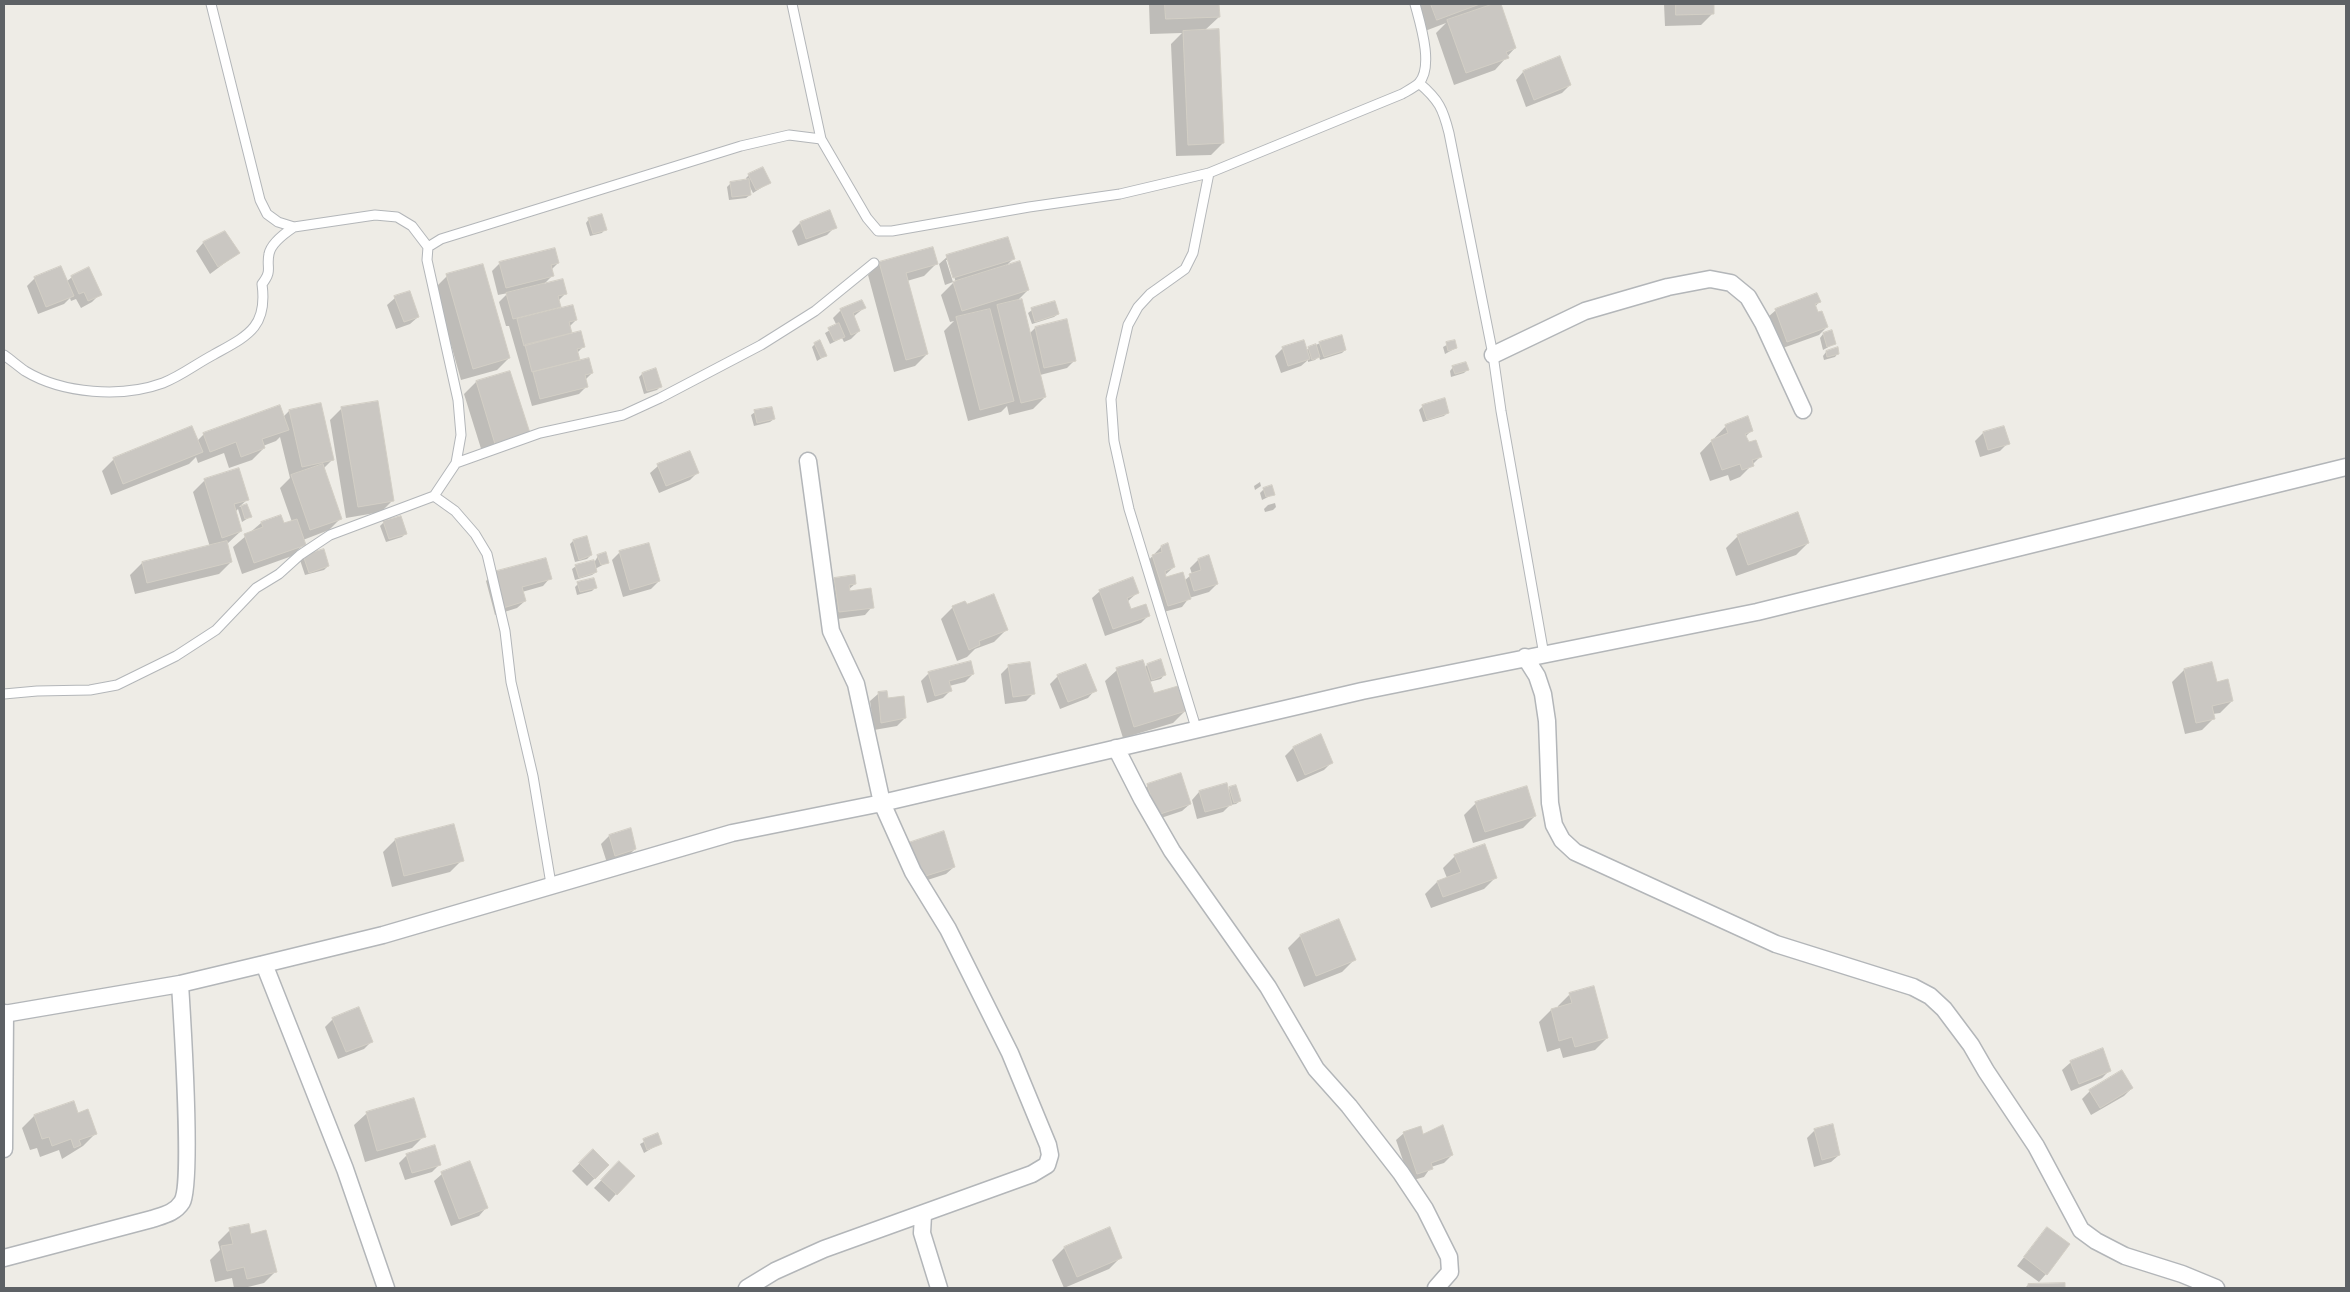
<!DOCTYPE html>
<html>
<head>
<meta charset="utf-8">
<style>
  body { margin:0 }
  #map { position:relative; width:2350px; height:1292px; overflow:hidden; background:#eeece6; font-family:"Golos Text",sans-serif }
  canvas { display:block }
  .frame { position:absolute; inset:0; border:5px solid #5d6165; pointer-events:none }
</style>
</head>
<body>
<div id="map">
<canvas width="2350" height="1292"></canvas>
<div class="frame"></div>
</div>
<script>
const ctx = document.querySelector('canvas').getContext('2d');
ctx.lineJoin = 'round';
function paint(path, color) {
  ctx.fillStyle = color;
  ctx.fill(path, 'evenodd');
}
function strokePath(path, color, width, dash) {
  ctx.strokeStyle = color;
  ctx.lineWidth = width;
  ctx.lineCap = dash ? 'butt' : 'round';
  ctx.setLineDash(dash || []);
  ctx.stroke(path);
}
const shadow = new Path2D(`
  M1149,4H1218L1219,17L1204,31L1223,143L1211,155L1176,156L1171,44L1182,33L1150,34Z
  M1415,4H1493L1491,6L1500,4L1515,48L1495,70L1454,85L1436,33L1446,23L1425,31Z
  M1664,4H1712L1713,13L1701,25L1665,26Z
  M1523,72L1570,85L1562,93L1526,107L1516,80Z
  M749,175L769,183L753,193L749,185L750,195L746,198L729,200L727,187L731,183L747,181L746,178Z
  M830,212L835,227L827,235L798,246L792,231L800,223Z
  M589,219L605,229L602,233L590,236L586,223Z
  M225,232L238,253L210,274L196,251L203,243Z
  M947,257L1013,259L1005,267L1028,290L1016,302L1030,333L1035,328L1075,360L1067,368L1040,375L1045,397L1033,409L1009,415L1007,406L1001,412L968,421L944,331L954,321L950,322L941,295L953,283H956L949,260H946L953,282L945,285L939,264Z
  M500,263H558L551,270L552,276L543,285L565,294L558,301L560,309L576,320L569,327L571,335L584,346L577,353L579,362L592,373L585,380L587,386L579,394L532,406L509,326H506L499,302L508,293L498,295L492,271Z
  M880,263L936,264L924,276L907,281L927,354L915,366L894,372L868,275Z
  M447,276L509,358L497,370L461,380L435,288Z
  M72,277L100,294L92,302L81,308L76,299L71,301L70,298L64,304L38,314L27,286L35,278L66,282Z
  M395,298L418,317L410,324L396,329L387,305Z
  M1819,302L1815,307L1827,327L1819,335L1780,349L1768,317L1776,310Z
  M864,308L853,317L859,331L851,339L844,342L842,338L830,344L825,333L837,326L833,318L841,310Z
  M1032,310L1058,314L1054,317L1032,324L1028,313Z
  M1823,334L1834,344L1823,350L1820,338Z
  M1454,341L1456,348L1445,354L1443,347Z
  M1320,343L1345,350L1342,353L1320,360L1319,356L1315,360L1308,362V360L1301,366L1281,373L1275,356L1283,348L1306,350Z
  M815,344L825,356L817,361L812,347Z
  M1826,352L1838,353L1835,357L1824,360L1823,356Z
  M1453,367L1467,370L1464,373L1451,377L1450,371Z
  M656,370L661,386L657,390L644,394L639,377L642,374Z
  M476,382L528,433L483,455L464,394Z
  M320,405L332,460L323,469L341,518L329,530L303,540L304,544L292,556L242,574L233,547L261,523L284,525L292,522L280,488L290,478L280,437L276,441L263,446L264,448L252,460L229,468L224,453L198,463L196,457L189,464L111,495L102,471L114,459L197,441L204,434L283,417L289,411Z
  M1423,406L1448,412L1444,416L1423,422L1419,410Z
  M342,408L393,500L381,512L346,518L330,420Z
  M755,412L774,419L770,422L754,426L751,415Z
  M1726,426L1752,430L1745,437L1748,444L1761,456L1740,477L1730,481L1728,475L1710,481L1700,453Z
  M2003,427L2008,443L2000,451L1980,457L1975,441L1983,433Z
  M658,466L698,472L690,480L659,493L650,473Z
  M205,480L248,499L239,507L247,505L250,517L242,522L238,509L235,512L241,531L227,544L231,562L219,574L135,594L130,575L142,563L210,547L193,492Z
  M1260,482L1261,486L1255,490L1254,486Z
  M1264,489L1274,494L1262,500L1260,493Z
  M1275,503L1276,507L1273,510L1265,512L1264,509L1268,505Z
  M384,522L405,534L402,537L386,542L380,526Z
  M1738,536L1808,543L1796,555L1736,576L1726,548Z
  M573,541L591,555L587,559L575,562L570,544Z
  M1161,547L1174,567L1165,575L1166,578L1184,581L1192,574L1190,568L1198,560L1209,557L1217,584L1209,592L1189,598L1182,607L1160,613L1145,564Z
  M620,552L659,581L651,589L623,597L612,560Z
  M304,556L328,566L324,570L305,575L300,560Z
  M598,556L608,562L595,569L596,572L592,575L575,580L572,569L576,566L595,561Z
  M493,574L550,578L543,586L522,592L525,601L517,608L495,615L486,581Z
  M834,579L855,584L848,590L872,607L865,615L831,620L826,587Z
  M578,584L596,587L592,591L577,595L575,587Z
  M1100,591L1137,593L1127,602L1130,611L1149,615L1141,623L1105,636L1092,598Z
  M966,606L1006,630L994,642L975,649L967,657L957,661L941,619L953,607Z
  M1147,665L1164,675L1161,679L1149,682L1153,695L1185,711L1173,723L1123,738L1105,681L1117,670L1144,668Z
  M1009,666L1034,693L1026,701L1005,704L1001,674Z
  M2184,670L2216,683L2232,701L2220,713L2213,714L2214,718L2202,730L2185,734L2172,682Z
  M929,673L973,674L965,682L949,686L951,690L943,698L927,703L921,681Z
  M1058,676L1095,690L1088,698L1060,709L1050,684Z
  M878,694L905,718L897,726L874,730L870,701Z
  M1320,736L1332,762L1324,770L1297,782L1285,756L1293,748Z
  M1148,786L1190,804L1182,811L1149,822L1140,793Z
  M1235,787L1240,801L1236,804L1230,805L1223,812L1197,819L1192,800L1199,792L1227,790Z
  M1476,803L1535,816L1523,828L1473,843L1464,815Z
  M630,830L635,849L627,857L607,863L601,844L609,836Z
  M395,840L462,860L450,872L392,887L383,852Z
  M909,844L954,867L946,874L912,885Z
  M1455,856L1496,877L1484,889L1431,908L1425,894L1437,882L1447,878L1443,868Z
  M1339,921L1354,960L1342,972L1304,987L1288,948L1300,936Z
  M1570,994L1607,1038L1595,1050L1563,1058L1560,1048L1547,1052L1539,1022L1551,1010L1558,1008V1006Z
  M333,1019L372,1041L364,1049L338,1059L325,1027Z
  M2102,1050L2110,1070L2102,1078L2071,1091L2062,1070L2070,1063Z
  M2122,1072L2132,1088L2124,1096L2091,1115L2082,1099L2090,1091Z
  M414,1100L424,1136L412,1148L365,1162L354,1125L366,1114Z
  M73,1102L78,1115L95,1134L83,1146L62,1159L59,1150L40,1157L37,1148L30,1150L22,1128L34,1116Z
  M1815,1130L1839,1155L1831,1162L1814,1167L1807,1138Z
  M1404,1133L1423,1135L1452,1155L1444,1163L1431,1167L1424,1177L1410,1181L1396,1140Z
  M657,1135L661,1143L644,1153L640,1144Z
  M593,1150L608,1165L587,1186L572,1171Z
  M407,1155L440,1164L432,1172L405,1180L399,1163Z
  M611,1170L616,1194L609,1202L594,1188Z
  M442,1174L486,1208L479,1216L451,1226L434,1181Z
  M2047,1228L2046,1274L2039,1282L2017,1266Z
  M230,1230L250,1235L276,1271L264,1283L244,1288H234L232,1278L215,1282L210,1260L220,1250L218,1242Z
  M1064,1248L1121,1257L1109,1269L1064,1288L1052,1260Z
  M2028,1285H2064V1288H2025Z`);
const building = new Path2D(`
  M1165,4H1219L1220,17L1166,19Z
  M1431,4H1480L1437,20Z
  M1493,4H1501L1516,48L1506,52L1509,58L1466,73L1447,20Z
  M1676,4H1714V14L1676,15Z
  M1219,29L1224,143L1188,145L1183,31Z
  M1560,56L1571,85L1534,100L1523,71Z
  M763,167L771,183L756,190L748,174Z
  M749,179L751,195L732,197L730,182Z
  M830,210L837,228L806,239L800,222Z
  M602,214L607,230L593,234L588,218Z
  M225,231L240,253L218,267L203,242Z
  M1008,237L1015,259L953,278L946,255Z
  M933,247L938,264L906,273L928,354L906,360L879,262Z
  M555,248L559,263L551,265L554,276L506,288L499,262Z
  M1020,261L1029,290L962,311L953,282Z
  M483,264L510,358L473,369L446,274Z
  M61,266L74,296L46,307L34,277Z
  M89,267L102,295L88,301L84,292L79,294L71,276Z
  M563,279L567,294L558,296L561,307L513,319L506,293Z
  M410,291L419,317L404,322L394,296Z
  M1817,293L1821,302L1815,304L1818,312L1822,311L1828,327L1787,342L1775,309Z
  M1022,299L1046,397L1021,403L997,305Z
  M862,300L866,308L853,313L860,331L851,335L840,309Z
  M1055,301L1059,314L1035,322L1031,308Z
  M573,305L577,320L569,322L572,333L524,346L517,319Z
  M990,309L1014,401L980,410L956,317Z
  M1067,319L1076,361L1044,368L1035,327Z
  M839,323L845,337L834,341L828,328Z
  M1832,330L1836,344L1827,347L1823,333Z
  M581,331L585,347L577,349L580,360L532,372L525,345Z
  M1342,335L1346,350L1324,357L1319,342Z
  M820,340L827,356L821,358L814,343Z
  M1304,340L1310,359L1288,366L1282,347Z
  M1455,340L1457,348L1448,351L1446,342Z
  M1316,344L1320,357L1312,360L1308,347Z
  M1838,347L1839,354L1827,357L1826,351Z
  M589,358L593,373L585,375L588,387L540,399L533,372Z
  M1466,362L1469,370L1455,374L1452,366Z
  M656,368L662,387L647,391L642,373Z
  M510,371L530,433L495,444L476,381Z
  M1445,398L1449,413L1427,420L1422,405Z
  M378,401L394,501L358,507L341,407Z
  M321,403L334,460L302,467L289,410Z
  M280,405L289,430L262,439L265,448L241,457L236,442L210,452L203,433Z
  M772,407L775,419L757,423L754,410Z
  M1748,416L1753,431L1745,434L1749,442L1756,440L1762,457L1752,460L1754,466L1742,470L1740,464L1722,470L1711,440L1728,433L1725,425Z
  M192,426L203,452L123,484L113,458Z
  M2004,426L2010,444L1988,450L1983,432Z
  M690,451L699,473L666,486L657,464Z
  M323,464L342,519L310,530L291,475Z
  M239,468L249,500L234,504L242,531L222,538L204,479Z
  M1272,485L1275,495L1266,497L1263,488Z
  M247,504L252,517L245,519L241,506Z
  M1798,512L1809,543L1748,565L1737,535Z
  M281,515L284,523L297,519L306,545L254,563L244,534L263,527L261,522Z
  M401,516L407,534L389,539L383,521Z
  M587,536L592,555L579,560L573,540Z
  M227,541L232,562L147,583L142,562Z
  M649,543L660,581L630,590L619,551Z
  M1168,543L1175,567L1165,571L1166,577L1183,572L1191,599L1168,606L1152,555L1162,552L1161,546Z
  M324,549L329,566L309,573L303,555Z
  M606,552L609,563L601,565L597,555Z
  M1209,555L1218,584L1194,591L1189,574L1201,570L1198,559Z
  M546,558L552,579L522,587L526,601L503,608L493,572Z
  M594,560L597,572L579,578L575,565Z
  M855,575L856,584L849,585L850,591L871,588L874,608L839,612L834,578Z
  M1133,577L1139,593L1127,598L1131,609L1146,604L1150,616L1113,629L1099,590Z
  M594,578L597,588L580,592L577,582Z
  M994,594L1008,630L979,641L980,645L969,650L952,606L965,601L967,604Z
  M1161,659L1166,675L1152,680L1147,664Z
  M1143,660L1154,693L1178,686L1186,711L1134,727L1116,668Z
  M971,661L974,674L949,681L952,691L935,696L928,672Z
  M1030,662L1035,694L1013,697L1008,665Z
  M2212,662L2217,682L2228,679L2233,701L2212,706L2215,719L2196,723L2184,669Z
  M1086,664L1097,691L1068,702L1057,675Z
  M887,691L888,698L904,696L906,718L881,723L878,692Z
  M1321,734L1333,763L1305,775L1293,747Z
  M1181,773L1191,804L1157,815L1147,784Z
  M1227,783L1232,805L1205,812L1199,791Z
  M1236,785L1241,801L1234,803L1229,787Z
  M1527,786L1536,816L1485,832L1475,802Z
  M454,824L464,861L404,876L395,839Z
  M631,828L636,849L615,856L609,835Z
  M944,831L955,867L919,878L908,843Z
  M1485,844L1497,878L1443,897L1437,881L1461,872L1454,855Z
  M1339,919L1356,960L1316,976L1300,935Z
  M1594,986L1608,1038L1575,1047L1572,1037L1559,1041L1551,1009L1572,1003L1569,993Z
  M359,1007L373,1042L346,1052L332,1018Z
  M2103,1048L2111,1071L2079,1084L2070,1061Z
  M2122,1070L2133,1088L2100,1108L2089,1090Z
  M414,1098L426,1137L377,1151L366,1112Z
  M74,1101L78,1113L88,1109L97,1134L79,1140L81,1145L74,1148L71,1139L52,1146L49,1137L42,1139L34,1115Z
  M1833,1124L1840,1155L1822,1160L1814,1129Z
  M1443,1125L1453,1155L1431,1163L1433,1169L1417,1174L1403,1132L1421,1126L1423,1134Z
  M658,1133L662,1144L647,1150L643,1139Z
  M435,1145L441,1165L412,1173L406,1154Z
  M593,1149L609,1165L595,1179L579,1163Z
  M470,1161L488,1208L459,1219L441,1172Z
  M619,1161L635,1176L617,1195L601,1180Z
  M249,1224L251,1234L266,1230L277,1272L247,1279L244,1267L227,1271L221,1246L233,1244L229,1228Z
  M1110,1227L1122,1258L1077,1277L1064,1247Z
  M2047,1227L2070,1244L2047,1275L2024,1257Z
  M2065,1283V1288H2028V1284Z`);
const service = new Path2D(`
  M211,4L260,200L267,214L278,222L294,227L375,215L397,217L412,226L428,247
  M792,4L821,139
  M1419,83C1439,100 1443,109 1449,133L1493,355L1501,411L1544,655
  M4,355C11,360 18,366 25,371C63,394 122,398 163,383C181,376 196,364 213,355C247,336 268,328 262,284C273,270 266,268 269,254C271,243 285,233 294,227
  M456,463L540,433L623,415L660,398L761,345L815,311L874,263
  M434,496L455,511L475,534L487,554L505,631L511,682L533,776L551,884
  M4,694L37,691L90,690L117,685L176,656L216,630L256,588L279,574L300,555L330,535L434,496L456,463L461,435L458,400L427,260L428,247L441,239L741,146L789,135L821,139L867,218L878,231H892L1029,207L1120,194L1209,173L1402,94C1407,91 1415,87 1419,83C1434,66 1420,23 1415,4
  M1197,731L1129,509L1114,441L1111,399L1128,325L1138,307L1150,294L1185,269L1193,253L1209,173`);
const minor = new Path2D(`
  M1493,355L1585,311L1668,287L1710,279L1731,283L1748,297L1763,323L1803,410
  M1525,657L1537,676L1543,694L1547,721L1550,803L1554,825L1562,840L1575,852L1776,944L1913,987L1930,996L1944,1009L1971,1045L1986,1071L2036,1146L2081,1230L2096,1241L2125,1256L2182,1274L2216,1288
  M1116,748L1142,799L1172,851L1268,987L1316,1069L1349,1106L1401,1173L1425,1209L1449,1257L1450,1272L1436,1288
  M264,964L345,1169L386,1288
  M4,1014L180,984L264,964L383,935L732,833L882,803L1362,691L1757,612L2346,467
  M4,1149L5,1013
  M923,1215L922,1233L939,1288
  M4,1258L152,1219C164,1215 175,1213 182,1202C193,1184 182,1016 180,984
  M747,1288L775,1271L824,1249L1032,1174L1047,1165L1050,1155L1048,1145L1010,1053L948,929L913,872L882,803L856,684L831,631L808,461`);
paint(shadow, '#0003');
paint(building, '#cac7c2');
strokePath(building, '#d2cec5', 1);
strokePath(service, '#b3b6b9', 11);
strokePath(minor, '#b3b6b9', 19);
strokePath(service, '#fff', 9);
strokePath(minor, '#fff', 16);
</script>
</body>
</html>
